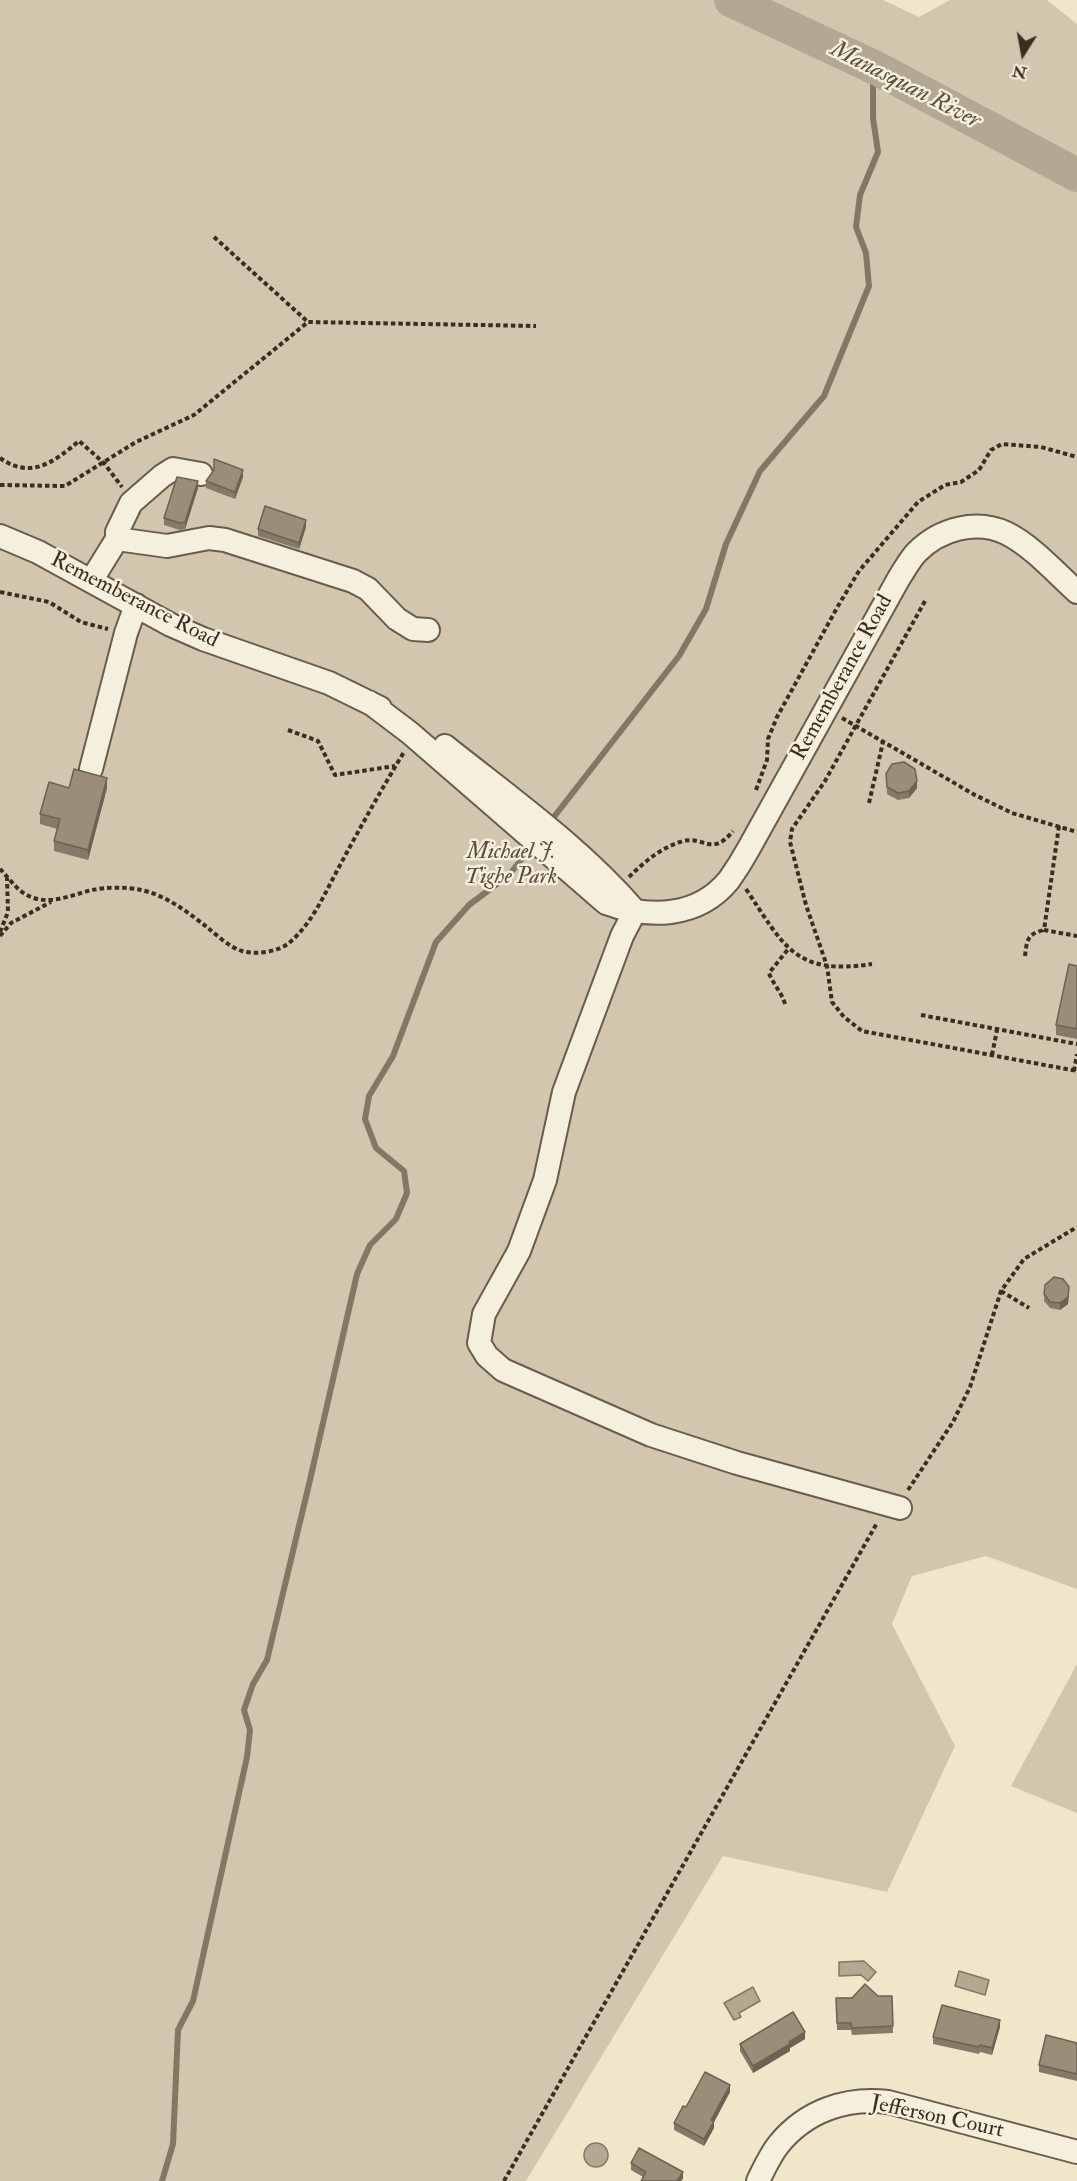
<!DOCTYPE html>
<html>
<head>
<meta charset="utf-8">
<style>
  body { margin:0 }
  #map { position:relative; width:1077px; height:2181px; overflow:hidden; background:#f0e7cb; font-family:"IM FELL Double Pica",serif }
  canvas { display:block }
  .north { position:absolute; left:993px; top:24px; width:60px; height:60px; -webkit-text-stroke:4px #f5efdd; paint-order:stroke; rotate:191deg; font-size:16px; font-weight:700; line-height:24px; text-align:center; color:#3d2d21 }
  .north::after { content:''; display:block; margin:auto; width:21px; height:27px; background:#3d2d21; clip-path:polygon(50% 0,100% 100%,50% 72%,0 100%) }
</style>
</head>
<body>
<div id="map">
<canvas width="1077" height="2181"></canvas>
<div class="north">N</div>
</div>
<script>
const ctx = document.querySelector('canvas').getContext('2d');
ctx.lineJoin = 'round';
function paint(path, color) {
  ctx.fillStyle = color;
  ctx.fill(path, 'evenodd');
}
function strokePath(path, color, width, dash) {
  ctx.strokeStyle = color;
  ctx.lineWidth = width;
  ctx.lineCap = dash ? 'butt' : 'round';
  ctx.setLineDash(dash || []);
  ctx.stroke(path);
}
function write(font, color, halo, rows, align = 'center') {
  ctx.font = font + ' "IM FELL Double Pica",serif';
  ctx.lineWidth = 5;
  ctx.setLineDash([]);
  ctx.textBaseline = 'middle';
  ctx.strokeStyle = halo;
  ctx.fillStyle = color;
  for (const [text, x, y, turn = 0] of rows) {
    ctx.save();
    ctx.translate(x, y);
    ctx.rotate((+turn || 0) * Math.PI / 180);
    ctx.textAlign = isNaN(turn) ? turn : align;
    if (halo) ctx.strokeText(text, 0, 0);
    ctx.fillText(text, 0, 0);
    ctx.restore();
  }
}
const green = new Path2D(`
  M0,0H883L919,17L950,0H1047L1077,24V1589L986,1556L912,1576L892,1624L955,1746L887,1892L723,1856L526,2181H0Z
  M1077,1664V1813L1011,1786Z`);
const water = new Path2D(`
  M864,1961L876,1972L868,1981L861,1975L839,1976V1962Z
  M959,1971L989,1980L985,1995L955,1986Z
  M753,1987L760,2001L739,2013L741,2017L734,2020L724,2003Z
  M584 2155a12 12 0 1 1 24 0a12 12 0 1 1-24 0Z`);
const stream = new Path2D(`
  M550,822L679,656L706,609L726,544L760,471L824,396L869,286L866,253L856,227L860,195L878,152L873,118V67
  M162,2181L173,2144L178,2030L193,2001L247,1757L250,1730L244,1710L253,1684L267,1660L310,1480L357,1274L370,1245L396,1219L407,1193L404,1171L376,1148L365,1119L369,1096L393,1056L436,942L469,905L509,875L533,845`);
const river = new Path2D(`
  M731,0L878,69L1077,175`);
const path = new Path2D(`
  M214,237L308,322
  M0,458C31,480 54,462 79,441L104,463L122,487
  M0,485L65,486L136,442L194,415L308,322L536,326
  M0,592L49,602L81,622L108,629
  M925,601L825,781L792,829L790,842L806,905L827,966L832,1002L844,1017L862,1031L1077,1071
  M842,718L975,795L1012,813L1077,832
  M288,730L318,741L335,775L395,766
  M756,790L767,760L768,739L777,717L838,606L859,571L918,502L945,485L961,482L979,470L991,450L1002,444L1041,447L1077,457
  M869,803L883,742
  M1059,826L1044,930L1077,936
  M0,869C7,876 14,886 22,892C44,908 68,896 92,890C106,887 127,887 141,890C166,895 189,913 208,928C218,936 229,947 242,951C255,955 278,952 289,943C312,924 325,893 339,867C360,828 381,790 404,752
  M629,877C644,862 662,847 683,841C704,836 712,857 733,831
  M746,889C784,946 795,976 872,964
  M0,932L8,912L7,878
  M0,936L11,923L51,902
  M1025,956C1027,940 1027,934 1044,930
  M785,1004C782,993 773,984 769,973L789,948
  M921,1015L1077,1044
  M992,1055L997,1030
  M1074,1071L1077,1054
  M1001,1291L1029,1308
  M908,1490L953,1422L970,1387L1001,1291L1024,1259L1077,1227
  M504,2181L877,1523`);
const minor = new Path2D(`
  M0,536L38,552L171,625L203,639L329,683L380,708
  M117,539V532L131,503L162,476L173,469L201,474
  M91,581L117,539L167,546L209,538L225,540L353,581L368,589L397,619L413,629L428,630
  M369,702L410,733L606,903C649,919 698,918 729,880C736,870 743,859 749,848L899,578C905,569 910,559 917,552C940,529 976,519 1006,533C1031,545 1056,573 1077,592
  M445,746C510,798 581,848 635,911
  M91,769L126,633L136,605
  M635,911L622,936L564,1092L545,1180L519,1251L484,1314L479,1343L487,1356L503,1370L651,1435L737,1463L900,1508
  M758,2181C764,2169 770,2155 779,2144C806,2111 846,2097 888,2102L1077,2152`);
const wall = new Path2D(`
  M243,477L235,499L206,488V481Z
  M198,488L185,529L180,530L164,525V518Z
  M306,527L299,549L258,536V529Z
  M886,774L917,788L909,798L898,800L887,794Z
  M69,788H107L88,860L54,851V841L57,829L40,824V814Z
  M1077,966V1039L1056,1035V1025Z
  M1069,1293L1068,1304L1060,1310L1050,1308L1044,1301V1294Z
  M892,1996L893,2033L852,2035L851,2030H837L836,1998Z
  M1000,2027L992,2055L980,2052L979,2054L933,2044V2037Z
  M805,2039L790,2048V2051L753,2073L740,2051V2044Z
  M1077,2043V2081L1039,2072V2065Z
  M730,2092L714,2122V2128L704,2146L674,2130V2123L686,2107Z
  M631,2163L683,2179L643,2177L631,2170Z`);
const shadedWall = new Path2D(`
  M243,470V477L235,499V492Z
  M198,481V488L185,529V522Z
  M306,520V527L299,549V543Z
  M107,778V788L88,860V850Z
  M917,781V788L909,798V791Z
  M1069,1287L1068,1304L1060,1310V1303Z
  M1000,2020V2027L992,2055V2048Z
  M805,2032V2039L790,2048V2051L753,2073V2066L789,2042Z
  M730,2085V2092L714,2122V2128L704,2146V2139L711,2120Z
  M683,2172V2179L681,2181H677Z`);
const building = new Path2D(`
  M214,459L243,470L235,492L206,481L214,470Z
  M177,477L198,481L185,522L180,523L164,518Z
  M265,506L306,520L299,543L258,529Z
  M904,762L915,769L917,781L909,791L898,793L887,787L886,774L892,764Z
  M74,769L107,778L88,850L54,841L60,819L40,814L49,782L69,788Z
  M1069,964L1077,966V1029L1056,1025Z
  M1054,1277L1063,1279L1069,1287L1068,1297L1060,1303L1050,1302L1044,1294L1045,1285Z
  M865,1984L878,1996H892L893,2026L852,2028L851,2023H837L836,1998H852Z
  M942,2005L1000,2020L992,2048L980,2045L979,2047L933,2037Z
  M793,2012L805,2032L789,2042L790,2044L753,2066L740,2044Z
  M1046,2035L1077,2043V2074L1039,2065Z
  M705,2072L730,2085L711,2120L714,2121L704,2139L674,2123L683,2106L686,2107Z
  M639,2148L683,2172L677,2181H641L646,2172L631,2163Z`);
const streetNames = [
  ["Rememberance Road",134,601,27],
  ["Rememberance Road",843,678,-61],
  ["Jefferson Court",937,2118,12]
];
const parkNames = [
  ["Michael J.",511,853],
  ["Tighe Park",511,878]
];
const waterNames = [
  ["Manasquan River",905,86,27]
];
paint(green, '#d2c7ae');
paint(water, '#b3a891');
strokePath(water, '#847764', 1.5);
strokePath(stream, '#847764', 6);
strokePath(river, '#b3a891', 34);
strokePath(minor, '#6a5c4c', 26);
strokePath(path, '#3d2d21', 4, [4.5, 3]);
strokePath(minor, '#f5efdd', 22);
paint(wall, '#847a68');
paint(shadedWall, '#6c6355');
paint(building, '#9a8e79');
strokePath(building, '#6c6355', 1.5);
write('22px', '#3d2d21', '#f5efdd', streetNames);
write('italic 22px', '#5b4c3d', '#f5efdd', parkNames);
write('italic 24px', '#605243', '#f5efdd', waterNames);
</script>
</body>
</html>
